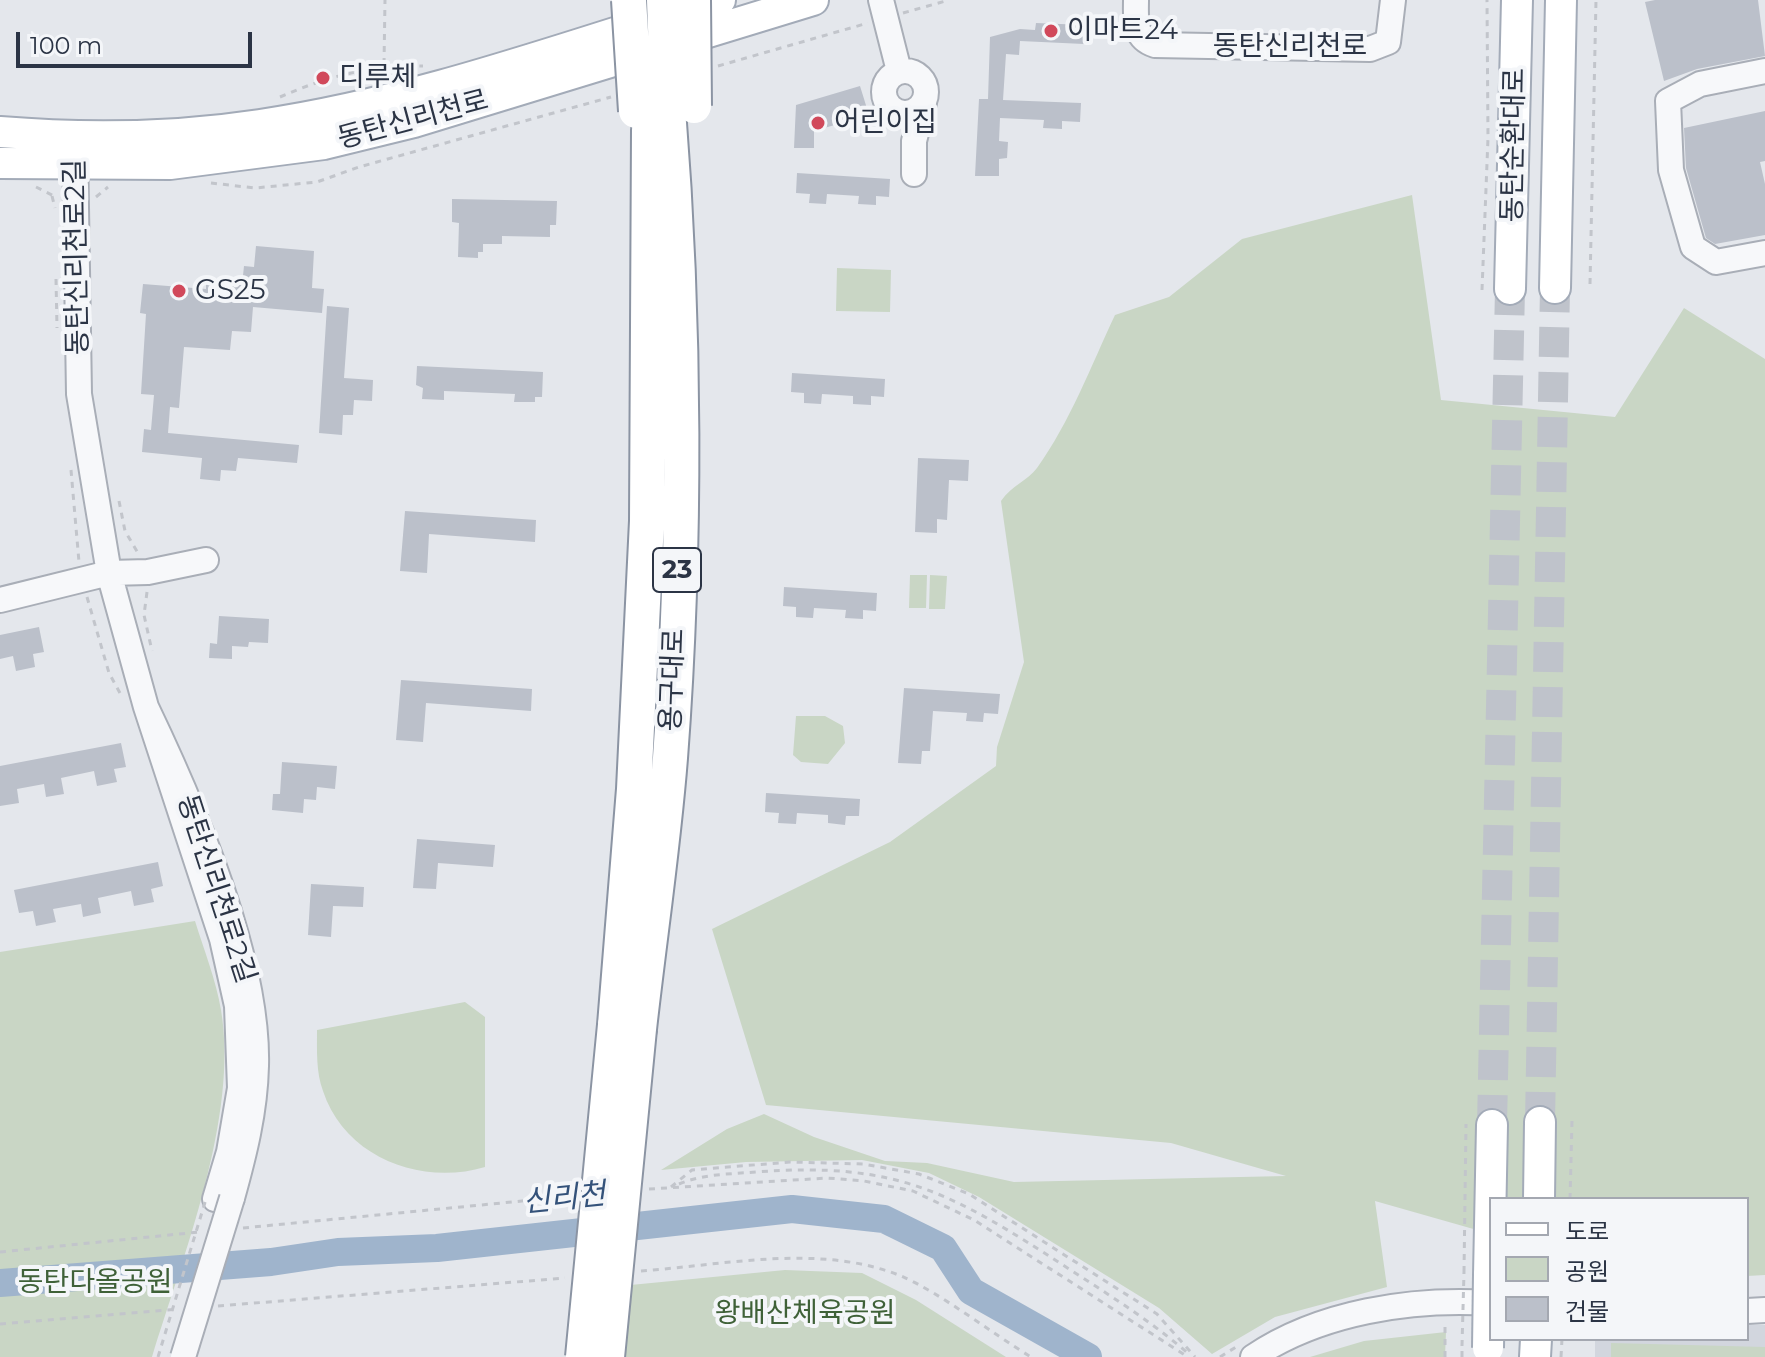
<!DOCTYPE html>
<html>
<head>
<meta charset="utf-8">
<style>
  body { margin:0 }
  #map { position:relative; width:1765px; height:1357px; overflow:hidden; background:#e4e7ec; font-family:Montserrat,"Noto Sans KR",sans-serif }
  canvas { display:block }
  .legend { position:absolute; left:1489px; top:1197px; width:260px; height:144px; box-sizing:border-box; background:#f4f6f9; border:2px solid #a4a8b1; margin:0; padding:10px 14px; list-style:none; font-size:24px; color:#2b3445 }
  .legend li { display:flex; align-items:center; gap:16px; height:40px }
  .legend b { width:40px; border:2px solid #a4a8b1 }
  .scale { position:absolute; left:16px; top:32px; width:236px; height:36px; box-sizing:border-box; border:4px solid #2b3445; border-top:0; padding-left:10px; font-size:24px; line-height:28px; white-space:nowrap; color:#2b3445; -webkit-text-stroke:6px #f4f6f9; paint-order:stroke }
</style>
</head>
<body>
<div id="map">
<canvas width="1765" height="1357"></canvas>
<ul class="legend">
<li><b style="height:10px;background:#fff"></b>도로</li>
<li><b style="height:22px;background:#c9d6c5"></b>공원</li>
<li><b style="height:22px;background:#bbc0ca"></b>건물</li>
</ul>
<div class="scale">100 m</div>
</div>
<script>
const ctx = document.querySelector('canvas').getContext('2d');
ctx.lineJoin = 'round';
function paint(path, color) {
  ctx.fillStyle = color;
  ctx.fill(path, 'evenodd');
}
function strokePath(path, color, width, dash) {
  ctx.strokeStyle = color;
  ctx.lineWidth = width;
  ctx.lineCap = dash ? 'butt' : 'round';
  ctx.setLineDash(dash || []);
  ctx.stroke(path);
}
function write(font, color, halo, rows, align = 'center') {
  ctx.font = font + ' Montserrat,"Noto Sans KR",sans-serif';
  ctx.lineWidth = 8;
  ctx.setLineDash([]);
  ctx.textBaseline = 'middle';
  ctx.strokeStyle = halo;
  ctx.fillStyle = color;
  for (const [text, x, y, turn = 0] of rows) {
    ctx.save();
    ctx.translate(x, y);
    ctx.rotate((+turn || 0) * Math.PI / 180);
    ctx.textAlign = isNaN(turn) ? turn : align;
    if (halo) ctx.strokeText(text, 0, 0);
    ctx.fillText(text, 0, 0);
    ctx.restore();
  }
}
const built = new Path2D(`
  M1747,1325H1765V1357H1595V1339H1747Z`);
const green = new Path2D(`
  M1412,195L1441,400L1615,417L1684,308L1765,359V1275L1747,1276V1199H1491V1234L1375,1201L1387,1287L1275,1317L1212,1354L1159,1308L979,1197L929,1173L862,1160L746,1162L661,1170L727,1129L764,1114L814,1137L885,1161L927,1163L1014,1182L1286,1176L1171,1143L766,1105L712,929L890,842L996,766L997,747L1024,662L1001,501C1012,485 1027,481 1037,468C1070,422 1091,366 1115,315L1169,297L1242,239Z
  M837,268L891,270L890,312L836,311Z
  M910,575H927L926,608H909Z
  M930,575L947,576L945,609H929Z
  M796,716H825L843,726L845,743L828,764L801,762L793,755Z
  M195,921C204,950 216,980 221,1010C239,1116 183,1256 152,1357H0V952Z
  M465,1002L485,1017V1167C422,1186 345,1158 323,1091C316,1072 317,1051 317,1030Z
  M785,1270L862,1273L916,1300L1006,1357H605L610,1287Z
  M1446,1332L1445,1357H1310L1364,1341Z
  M1611,1343L1765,1347V1357H1611Z`);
const river = new Path2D(`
  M0,1283L271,1262L338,1252L437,1248L792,1209L884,1219L943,1248L971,1291L1088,1357`);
const building = new Path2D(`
  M1655,0H1758L1765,56L1697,69L1664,81L1645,2Z
  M1036,23L1085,25L1084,44L1020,41L1019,55L1006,54L1003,100L1081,103L1080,122L1062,121V129L1043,128L1044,120L1000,118L999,141L1008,142L1007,158L999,159V176H975L979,99H988L990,37L1020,29L1035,30Z
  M860,86L869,115L814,131V148H794L796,105Z
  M1765,111V161L1760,162L1765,184V235L1715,244L1706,238L1686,168L1684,128Z
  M797,173L890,179L889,197L876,196V205L858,204L859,196L827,194L826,204L809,203L810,194L796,193Z
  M452,199L557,201L556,225H550V237L502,236V244H483V252H478V258L458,257L459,223L452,222Z
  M256,246L314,251L312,288L324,289L322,313L253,307L251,332L232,331L230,350L184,347L179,408L170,407L168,433L299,445L297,463L238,458L236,471L221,470L220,481L200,479L202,458L142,452L144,429L151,430L154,395L141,394L146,314L140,313L143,284L206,289V283L242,285L244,266L254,267Z
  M327,306L349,308L344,378L373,380L372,401L354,400L353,415H343L342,435L319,433Z
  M417,366L543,372L542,397H535V402H514L515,394L444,391V400L422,399L423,388L416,385Z
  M792,373L885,379L884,397L871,396V405L853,404V396L822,394L821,404L804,403V393L791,392Z
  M918,458L969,460L968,481L949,480L947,520L937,519V533L915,532Z
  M405,511L536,520L535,542L429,534L427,573L400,571Z
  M784,587L877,593L876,611L863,610V619L845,618L846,610L814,608L813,618L796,617V607L783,606Z
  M219,616L269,619L268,643L249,642L248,647L232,646V659L209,658L210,643L217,644Z
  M39,627L44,652L33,654L35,667L16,671L13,656L0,659V635Z
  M401,680L532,689L531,711L426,703L423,742L396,740Z
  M904,688L1000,694L998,714L984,713L983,722L966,721L967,713L933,711L930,751H922L921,764L898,763Z
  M121,743L126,767L114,769L117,782L97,786L94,771L61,778L64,794L46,797L44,784L17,789L19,803L0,806V766Z
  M282,762L337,766L335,789L317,787L316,800L304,799L303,813L272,810L273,794H280Z
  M766,793L860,799L859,816H846L845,825L828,823V815L797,813L796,824L778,823L779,813L765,812Z
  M417,839L495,845L493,867L438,863L436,889L413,888Z
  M158,862L163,886L151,889L154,902L134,906L131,891L98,898L101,913L83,917L81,904L53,909L56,922L36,926L33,911L19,913L14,890Z
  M311,884L364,887L363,907L333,906L331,937L308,935Z`);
const majorTunnel = new Path2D(`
  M1540,1122L1555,288
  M1492,1125L1510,289`);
const path = new Path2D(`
  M903,13L949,0
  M384,64L385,0
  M718,66L868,23
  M280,97C328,76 371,65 423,66
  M211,183L255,188L317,182L359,167L611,97
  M36,187L54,196
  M52,196L55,208
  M96,197L108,187
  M56,279L57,328
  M1590,284L1596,0
  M1482,290L1488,138L1487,0
  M71,470L79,562
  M119,501L125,531L138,553
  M147,592L144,615L152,651
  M87,597L109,673L121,695
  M679,1184C703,1174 730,1174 756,1172C897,1161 952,1193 1066,1267C1109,1295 1151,1321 1190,1355
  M671,1187L692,1170L790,1162L863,1164L919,1174L969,1194L1157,1314L1195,1357
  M649,1189L827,1178L864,1181L913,1191L974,1220L1188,1357
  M1570,1199L1572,1121
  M243,1228L574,1196
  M0,1252L199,1232
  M641,1271C725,1265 820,1243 901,1276C939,1292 993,1334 1031,1357
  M1464,1272L1466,1124
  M218,1306L565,1278
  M0,1324L178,1309
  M1220,1357L1236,1347
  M1445,1357V1323
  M1462,1357V1346
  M1561,1357L1562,1339`);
const minor = new Path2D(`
  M881,0L899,71
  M1136,0C1136,19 1133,38 1155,45L1370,49L1388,42L1393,0
  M884 92a21 21 0 1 1 42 0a21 21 0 1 1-42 0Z
  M1765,71L1700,84L1668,101L1671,170L1693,247L1716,262L1765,253
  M75,145L79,394L109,573L146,707
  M914,174V141L924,103
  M0,600L109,573L148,572L206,560
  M215,1199L229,1152L240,1088L237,1006L222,939L146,707C193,805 259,958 256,1066C255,1112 244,1155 232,1198
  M1747,1311L1765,1310
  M1253,1357C1320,1312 1411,1298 1491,1303`);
const major = new Path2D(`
  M0,132C86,139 174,138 260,125C417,102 569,46 720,0
  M0,163L170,164L324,144L414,122L813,0
  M1555,288L1561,0
  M1510,289L1517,0
  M1539,1199L1540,1122
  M1489,1275L1492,1125
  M1535,1357L1536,1339`);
const highway = new Path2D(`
  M615,1025L634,789L647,521L649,130
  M639,1029C649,939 663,848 670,758C686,546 685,321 668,109`);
const pathBridge = new Path2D(`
  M1462,1346L1464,1272
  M158,1357L206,1199`);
const minorBridge = new Path2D(`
  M183,1357L232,1198`);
const majorBridge = new Path2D(`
  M1488,1348L1489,1275`);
const highwayBridge = new Path2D(`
  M629,0L636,111
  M664,0L668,109
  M693,0L694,106
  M583,1357L615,1025
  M607,1357L639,1029`);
const markers = [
  [1051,31,8,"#d1495b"],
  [323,78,8,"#d1495b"],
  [818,123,8,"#d1495b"],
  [179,291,8,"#d1495b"]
];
const shields = [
  [677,570,48]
];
const shieldNames = [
  ["23",677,570]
];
const poiNames = [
  ["이마트24",1067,31],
  ["디루체",339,78],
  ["어린이집",834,123],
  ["GS25",195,291]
];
const streetNames = [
  ["동탄신리천로",1290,47],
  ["동탄신리천로",413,120,-15],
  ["동탄순환대로",1514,145,-89],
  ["동탄신리천로2길",77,257,-91],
  ["용구대로",673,680,-88],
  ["동탄신리천로2길",216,889,72]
];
const parkNames = [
  ["동탄다올공원",95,1283],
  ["왕배산체육공원",805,1314]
];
const waterNames = [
  ["신리천",564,1199,-6]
];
paint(built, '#d2d6de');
paint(green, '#c9d6c5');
strokePath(river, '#9fb4cc', 28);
paint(building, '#bbc0ca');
strokePath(majorTunnel, '#bfc3cb', 30, [30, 15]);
strokePath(minor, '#a9aeb7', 28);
strokePath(major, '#a3abb8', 34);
strokePath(highway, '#8b94a3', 38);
strokePath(path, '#c2c5cb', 3, [6, 6]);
strokePath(minor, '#f7f8fa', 24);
strokePath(major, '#fff', 30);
strokePath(highway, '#fff', 34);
strokePath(minorBridge, '#a9aeb7', 28, []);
strokePath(majorBridge, '#a3abb8', 34, []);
strokePath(highwayBridge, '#8b94a3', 38, []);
strokePath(pathBridge, '#c2c5cb', 3, [6, 6]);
strokePath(minorBridge, '#f7f8fa', 24);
strokePath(majorBridge, '#fff', 30);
strokePath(highwayBridge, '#fff', 34);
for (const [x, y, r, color] of markers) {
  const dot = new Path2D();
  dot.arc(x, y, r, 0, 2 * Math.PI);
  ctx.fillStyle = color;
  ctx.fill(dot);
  strokePath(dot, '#f4f6f9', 3);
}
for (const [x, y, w] of shields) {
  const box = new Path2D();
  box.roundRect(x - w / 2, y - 22, w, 44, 6);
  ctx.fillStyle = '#f4f6f9';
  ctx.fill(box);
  strokePath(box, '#2b3445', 2);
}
write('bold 26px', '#2b3445', null, shieldNames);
write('28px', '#2b3445', '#f4f6f9', poiNames, 'left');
write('28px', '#2b3445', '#f4f6f9', streetNames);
write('28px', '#3f6138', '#f4f6f9', parkNames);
write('italic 30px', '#34527a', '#f4f6f9', waterNames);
</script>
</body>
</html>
